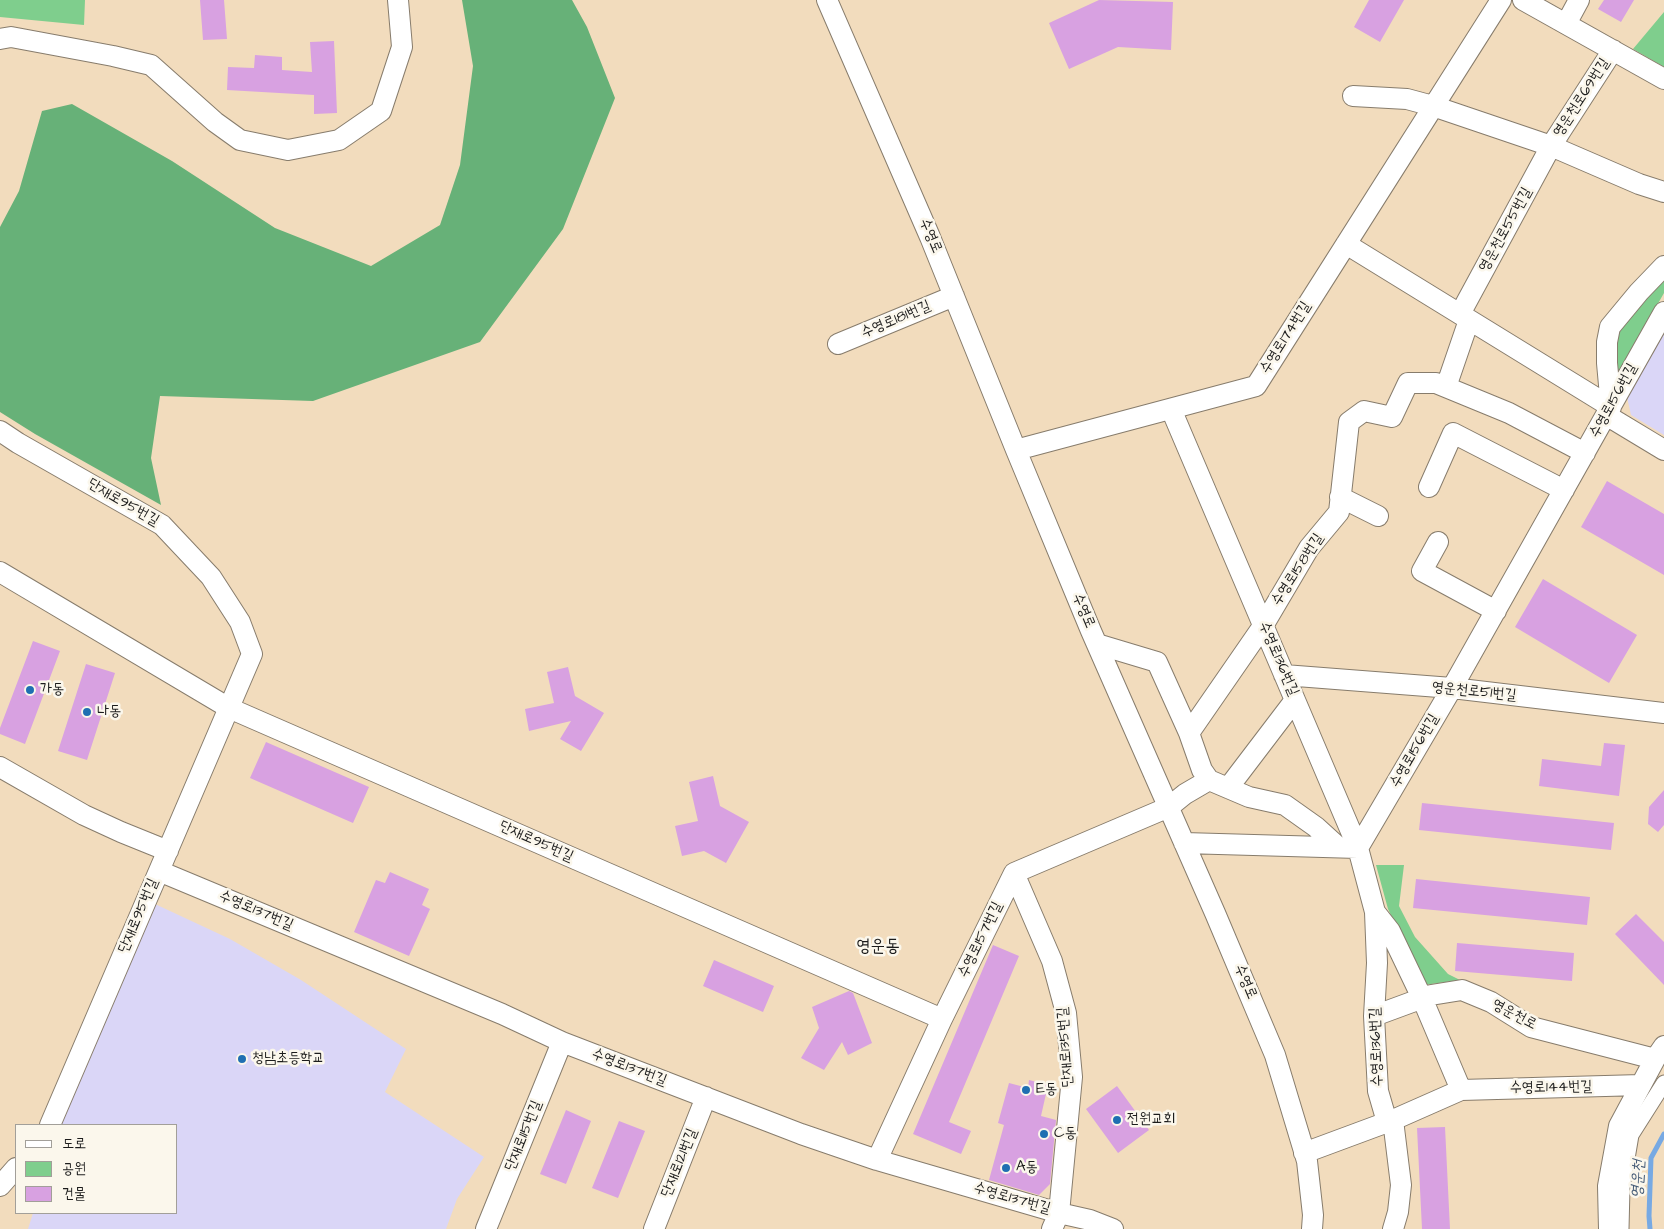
<!DOCTYPE html>
<html>
<head>
<meta charset="utf-8">
<style>
  body { margin:0 }
  #map { position:relative; width:1664px; height:1229px; overflow:hidden; background:#f2dcbd; font-family:"Architects Daughter","Poor Story",sans-serif }
  canvas { display:block }
  .legend { position:absolute; left:15px; top:1124px; width:162px; height:90px; box-sizing:border-box; background:#fbf7ec; border:1px solid #a29f99; margin:0; padding:6px 9px; list-style:none; font-size:15px; color:#1c1c1c }
  .legend li { display:flex; align-items:center; gap:10px; height:25px }
  .legend b { width:25px; border:1px solid #a29f99 }
</style>
</head>
<body>
<div id="map">
<canvas width="1664" height="1229"></canvas>
<ul class="legend">
<li><b style="height:6px;background:#fff"></b>도로</li>
<li><b style="height:14px;background:#7fce8d"></b>공원</li>
<li><b style="height:14px;background:#d8a1e1"></b>건물</li>
</ul>
</div>
<script>
const ctx = document.querySelector('canvas').getContext('2d');
ctx.lineJoin = 'round';
function paint(path, color) {
  ctx.fillStyle = color;
  ctx.fill(path, 'evenodd');
}
function strokePath(path, color, width, dash) {
  ctx.strokeStyle = color;
  ctx.lineWidth = width;
  ctx.lineCap = dash ? 'butt' : 'round';
  ctx.setLineDash(dash || []);
  ctx.stroke(path);
}
function write(font, color, halo, rows, align = 'center') {
  ctx.font = font + ' "Architects Daughter","Poor Story",sans-serif';
  ctx.lineWidth = 5;
  ctx.setLineDash([]);
  ctx.textBaseline = 'middle';
  ctx.strokeStyle = halo;
  ctx.fillStyle = color;
  for (const [text, x, y, turn = 0] of rows) {
    ctx.save();
    ctx.translate(x, y);
    ctx.rotate((+turn || 0) * Math.PI / 180);
    ctx.textAlign = isNaN(turn) ? turn : align;
    if (halo) ctx.strokeText(text, 0, 0);
    ctx.fillText(text, 0, 0);
    ctx.restore();
  }
}
const built = new Path2D(`
  M1664,333V435L1631,415L1627,397Z
  M155,904L230,939L301,980L406,1049L385,1092L484,1157L457,1199L446,1229H28L33,1213H176V1125H55Z`);
const green = new Path2D(`
  M0,0H85L84,25L0,17Z
  M1664,12V67L1633,49Z
  M1664,277V293L1615,379L1617,329Z
  M1376,865H1404L1399,906L1415,937L1448,974L1460,980L1424,985L1388,909Z`);
const forest = new Path2D(`
  M462,0H572L587,27L615,98L563,229L480,342L313,401L160,396L151,458L161,505L35,434L0,412V227L19,191L42,111L72,104L172,161L275,228L371,266L440,225L460,165L473,66Z`);
const stream = new Path2D(`
  M1650,1229L1649,1216L1651,1158L1664,1134`);
const building = new Path2D(`
  M200,0H224L227,39L203,40Z
  M1099,0L1173,2L1171,50L1118,47L1069,69L1049,23Z
  M1369,0H1404L1380,42L1354,27Z
  M1604,0H1634L1621,22L1598,9Z
  M334,41L337,113L314,114V95L227,90L228,67L254,68L255,55L282,57V70L312,72L310,42Z
  M1607,481L1664,514V575L1581,527Z
  M1543,579L1637,635L1609,683L1515,627Z
  M33,641L60,651L25,744L0,734V728Z
  M86,664L115,673L87,760L58,751Z
  M568,667L575,696L604,713L581,751L560,739L571,721L529,731L525,709L554,703L547,672Z
  M266,742L369,787L353,823L250,778Z
  M1604,743L1625,745L1619,796L1539,786L1542,759L1601,766Z
  M713,776L720,806L749,822L726,863L704,851L682,856L675,826L698,821L689,782Z
  M1664,790V825L1658,832L1648,824L1649,807Z
  M1422,803L1614,823L1611,850L1419,830Z
  M390,872L429,889L422,905L430,909L409,956L354,932L376,880L385,883Z
  M1416,879L1590,897L1587,925L1413,908Z
  M1636,914L1664,942V985L1615,934Z
  M1457,943L1574,953L1572,981L1455,971Z
  M993,945L1019,956L949,1122L971,1131L961,1154L913,1134Z
  M714,960L774,986L763,1012L703,986Z
  M849,991L853,993L872,1043L848,1055L842,1042L824,1070L801,1058L819,1028L812,1007Z
  M1029,1080L1048,1085L1041,1116L1056,1120L1050,1184L1039,1195L989,1180L1004,1125L998,1123L1009,1083L1028,1088Z
  M1117,1086L1149,1130L1118,1153L1086,1109Z
  M566,1110L591,1121L566,1184L540,1174Z
  M619,1121L645,1131L618,1198L592,1188Z
  M1445,1127L1450,1229H1422L1417,1128Z`);
const pedestrian = new Path2D(`
  M1621,1229L1622,1188L1631,1135L1664,1083`);
const minor = new Path2D(`
  M827,0L930,237L1016,450L1091,631L1215,913L1275,1055L1307,1161L1313,1215L1312,1229
  M1523,0L1664,79
  M1566,24L1579,0
  M0,39L11,37L113,56L151,65L215,122L240,140L288,150L339,140L381,111L402,47L398,0
  M1353,96L1407,99L1433,106L1551,146L1639,184L1664,192
  M1346,244L1611,407
  M1460,314L1551,146L1613,50
  M838,344L954,296
  M1446,387L1469,320
  M1611,407L1607,363V342L1610,327L1639,292L1664,266
  M1171,409L1358,848L1375,912L1377,963L1374,1016L1378,1091L1387,1122
  M1606,415L1664,450
  M0,431L18,443L162,525L211,577L240,622L252,654L50,1125
  M1016,450L1256,386L1501,0
  M1429,487L1453,433L1564,490
  M1340,497L1378,516
  M1438,542L1422,571L1496,611
  M0,572L229,708L942,1019
  M1097,644L1157,662L1189,733
  M1284,675L1452,688L1664,713
  M0,767L84,815L121,832L168,851
  M1228,788L1295,700
  M1184,843L1358,848L1452,688L1664,312
  M1338,847L1316,827L1285,805L1249,797L1209,780L1202,770L1189,733L1263,626L1309,548L1339,512L1349,422L1364,411L1392,417L1408,383H1436L1509,413L1585,453
  M159,871L502,1014L562,1042L801,1134L877,1160L1059,1213L1090,1220L1113,1229
  M1014,873L1052,961L1066,1013L1072,1077L1059,1213L1052,1229
  M1375,912L1390,931L1422,998L1461,1090
  M1374,1016L1431,995L1462,990L1491,1002L1531,1027L1655,1059
  M1393,1120L1401,1185L1398,1212L1393,1229
  M1304,1153L1393,1120L1461,1090L1641,1085
  M877,1160L942,1019L1014,873L1169,807L1185,794L1209,780
  M0,1186L16,1168
  M486,1229L562,1042
  M654,1229L706,1097
  M1609,1229L1608,1186L1619,1126L1655,1059L1664,1046`);
const markers = [
  [30,690,5,"#1f6fb2"],
  [87,712,5,"#1f6fb2"],
  [242,1059,5,"#1f6fb2"],
  [1026,1090,5,"#1f6fb2"],
  [1117,1120,5,"#1f6fb2"],
  [1044,1134,5,"#1f6fb2"],
  [1006,1168,5,"#1f6fb2"]
];
const streetNames = [
  ["영운천로69번길",1582,98,-57],
  ["영운천로55번길",1506,230,-61],
  ["수영로",930,236,67],
  ["수영로181번길",896,320,-23],
  ["수영로174번길",1286,338,-58],
  ["수영로156번길",1614,401,-61],
  ["단재로95번길",123,503,30],
  ["수영로158번길",1298,570,-57],
  ["수영로",1083,611,67],
  ["수영로136번길",1278,659,67],
  ["영운천로51번길",1474,692,6],
  ["수영로156번길",1415,751,-60],
  ["단재로95번길",536,842,24],
  ["수영로137번길",256,911,23],
  ["단재로95번길",139,916,-67],
  ["수영로157번길",981,940,-64],
  ["수영로",1245,982,67],
  ["영운천로",1514,1015,28],
  ["단재로135번길",1066,1047,-94],
  ["수영로136번길",1377,1047,-92],
  ["수영로137번길",629,1068,21],
  ["수영로144번길",1551,1088,-1],
  ["단재로115번길",524,1136,-68],
  ["단재로121번길",680,1163,-68],
  ["수영로137번길",1012,1199,16]
];
const poiNames = [
  ["가동",40,690],
  ["나동",97,712],
  ["청남초등학교",252,1059],
  ["E동",1036,1090],
  ["전원교회",1127,1120],
  ["C동",1054,1134],
  ["A동",1016,1168]
];
const waterNames = [
  ["영운천",1639,1179,-87]
];
const quarterNames = [
  ["영운동",878,947]
];
paint(built, '#dad6f7');
paint(green, '#7fce8d');
paint(forest, '#67b178');
strokePath(stream, '#77a9e3', 5);
paint(building, '#d8a1e1');
strokePath(pedestrian, '#877c6c', 17);
strokePath(minor, '#877c6c', 22);
strokePath(pedestrian, '#fff', 15);
strokePath(minor, '#fff', 20);
for (const [x, y, r, color] of markers) {
  const dot = new Path2D();
  dot.arc(x, y, r, 0, 2 * Math.PI);
  ctx.fillStyle = color;
  ctx.fill(dot);
  strokePath(dot, '#fbf7ec', 2);
}
write('15px', '#1c1c1c', '#fbf7ec', streetNames);
write('15px', '#1c1c1c', '#fbf7ec', poiNames, 'left');
write('italic 16px', '#455b76', '#fbf7ec', waterNames);
write('18px', '#1c1c1c', '#fbf7ec', quarterNames);
</script>
</body>
</html>
